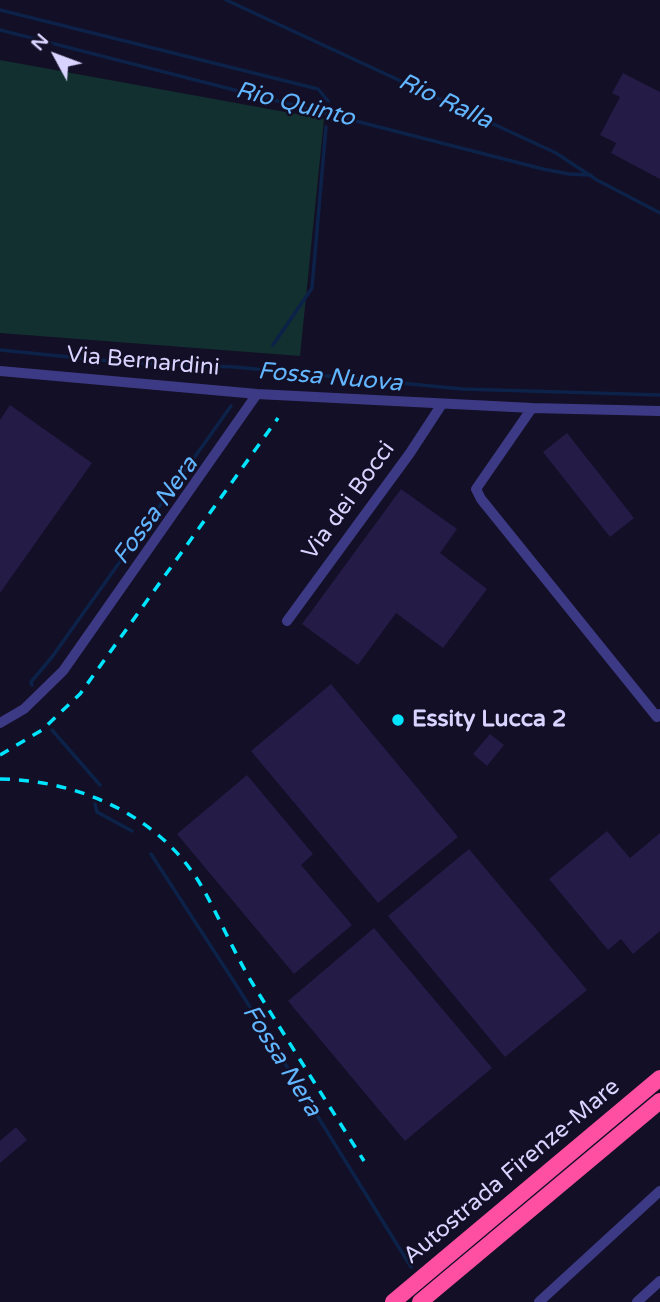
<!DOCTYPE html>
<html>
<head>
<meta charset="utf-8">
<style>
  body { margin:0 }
  #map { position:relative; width:660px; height:1302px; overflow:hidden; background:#130f26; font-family:"Varela Round",sans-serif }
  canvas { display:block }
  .north { position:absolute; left:21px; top:21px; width:70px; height:70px; -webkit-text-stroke:5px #130f26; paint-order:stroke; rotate:311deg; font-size:19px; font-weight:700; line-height:28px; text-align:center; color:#d9d4ff }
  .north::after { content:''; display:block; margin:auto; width:24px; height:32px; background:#d9d4ff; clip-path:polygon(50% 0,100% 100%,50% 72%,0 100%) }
</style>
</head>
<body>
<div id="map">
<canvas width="660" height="1302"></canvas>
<div class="north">N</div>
</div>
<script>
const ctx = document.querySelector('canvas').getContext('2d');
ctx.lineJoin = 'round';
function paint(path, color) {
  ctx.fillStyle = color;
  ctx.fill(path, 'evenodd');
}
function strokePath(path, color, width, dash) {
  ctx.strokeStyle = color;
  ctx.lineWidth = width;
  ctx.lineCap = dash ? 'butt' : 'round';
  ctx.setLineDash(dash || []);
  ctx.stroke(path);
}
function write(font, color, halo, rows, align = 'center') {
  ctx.font = font + ' "Varela Round",sans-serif';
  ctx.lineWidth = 5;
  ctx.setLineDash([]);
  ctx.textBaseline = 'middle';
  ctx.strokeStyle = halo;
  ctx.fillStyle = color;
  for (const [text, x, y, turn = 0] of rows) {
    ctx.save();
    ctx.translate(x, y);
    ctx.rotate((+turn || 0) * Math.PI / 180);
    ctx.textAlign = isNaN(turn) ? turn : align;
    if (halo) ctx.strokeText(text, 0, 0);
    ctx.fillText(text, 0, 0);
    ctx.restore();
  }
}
const green = new Path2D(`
  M0,60L324,119L300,356L0,333Z`);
const stream = new Path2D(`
  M226,0L556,153L597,180L660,213
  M0,10L318,89L328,101
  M0,30L543,169L569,174L591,175
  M273,345L312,288L326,127
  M0,350L130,363L235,367L462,389L660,395
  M32,685L31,682L52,657L231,406
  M52,730L100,785
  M95,804L97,812L132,831
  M151,854L240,991L411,1267`);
const building = new Path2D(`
  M623,73L660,92V179L611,153L616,143L600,135L620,97L612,93Z
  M10,405L92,463L0,593V420Z
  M567,433L634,518L610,537L543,452Z
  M401,489L457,529L440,553L487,589L443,648L396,613L358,665L302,624Z
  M331,684L458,837L378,903L251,751Z
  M490,734L504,745L487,766L473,754Z
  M247,775L313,854L301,865L352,925L294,974L177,834Z
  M607,831L630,858L660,833V931L633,954L621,939L608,950L549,879Z
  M469,849L587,990L505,1057L388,916Z
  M374,928L492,1068L405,1141L288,1001Z
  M16,1127L27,1140L0,1163V1141Z`);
const minor = new Path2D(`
  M0,371L257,394L532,408L660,411
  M532,408L476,489L481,499L657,717L660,714
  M287,621L410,453L442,404
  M0,723L24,709L63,671L257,394
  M539,1302L660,1191
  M637,1302L660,1281`);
const highway = new Path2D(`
  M393,1302L660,1078
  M420,1302L660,1101`);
const rail = new Path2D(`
  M0,755L42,730L80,694L278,418
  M0,779C79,780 161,816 202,887C219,917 233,950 251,981C288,1041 326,1101 364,1161`);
const markers = [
  [398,720,7,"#00e5ff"]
];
const streetNames = [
  ["Via Bernardini",143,362,5],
  ["Via dei Bocci",349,501,-54],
  ["Autostrada Firenze-Mare",512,1172,-40]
];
const poiNames = [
  ["Essity Lucca 2",412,720]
];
const waterNames = [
  ["Rio Ralla",445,102,25],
  ["Rio Quinto",295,105,14],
  ["Fossa Nuova",330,378,5],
  ["Fossa Nera",156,511,-54],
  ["Fossa Nera",281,1061,58]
];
paint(green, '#12302f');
strokePath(stream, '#0c2248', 3.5);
paint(building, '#241b47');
strokePath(minor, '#3d3a85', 10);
strokePath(highway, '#ff4fa3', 16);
strokePath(rail, '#00e5ff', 3.5, [10, 9]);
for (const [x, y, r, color] of markers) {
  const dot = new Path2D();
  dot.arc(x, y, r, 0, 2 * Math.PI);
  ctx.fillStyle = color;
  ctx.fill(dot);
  strokePath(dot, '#130f26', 2.5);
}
write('23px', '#d9d4ff', '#130f26', streetNames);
write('bold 23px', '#d9d4ff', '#130f26', poiNames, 'left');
write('italic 24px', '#62b6ff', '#130f26', waterNames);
</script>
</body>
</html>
